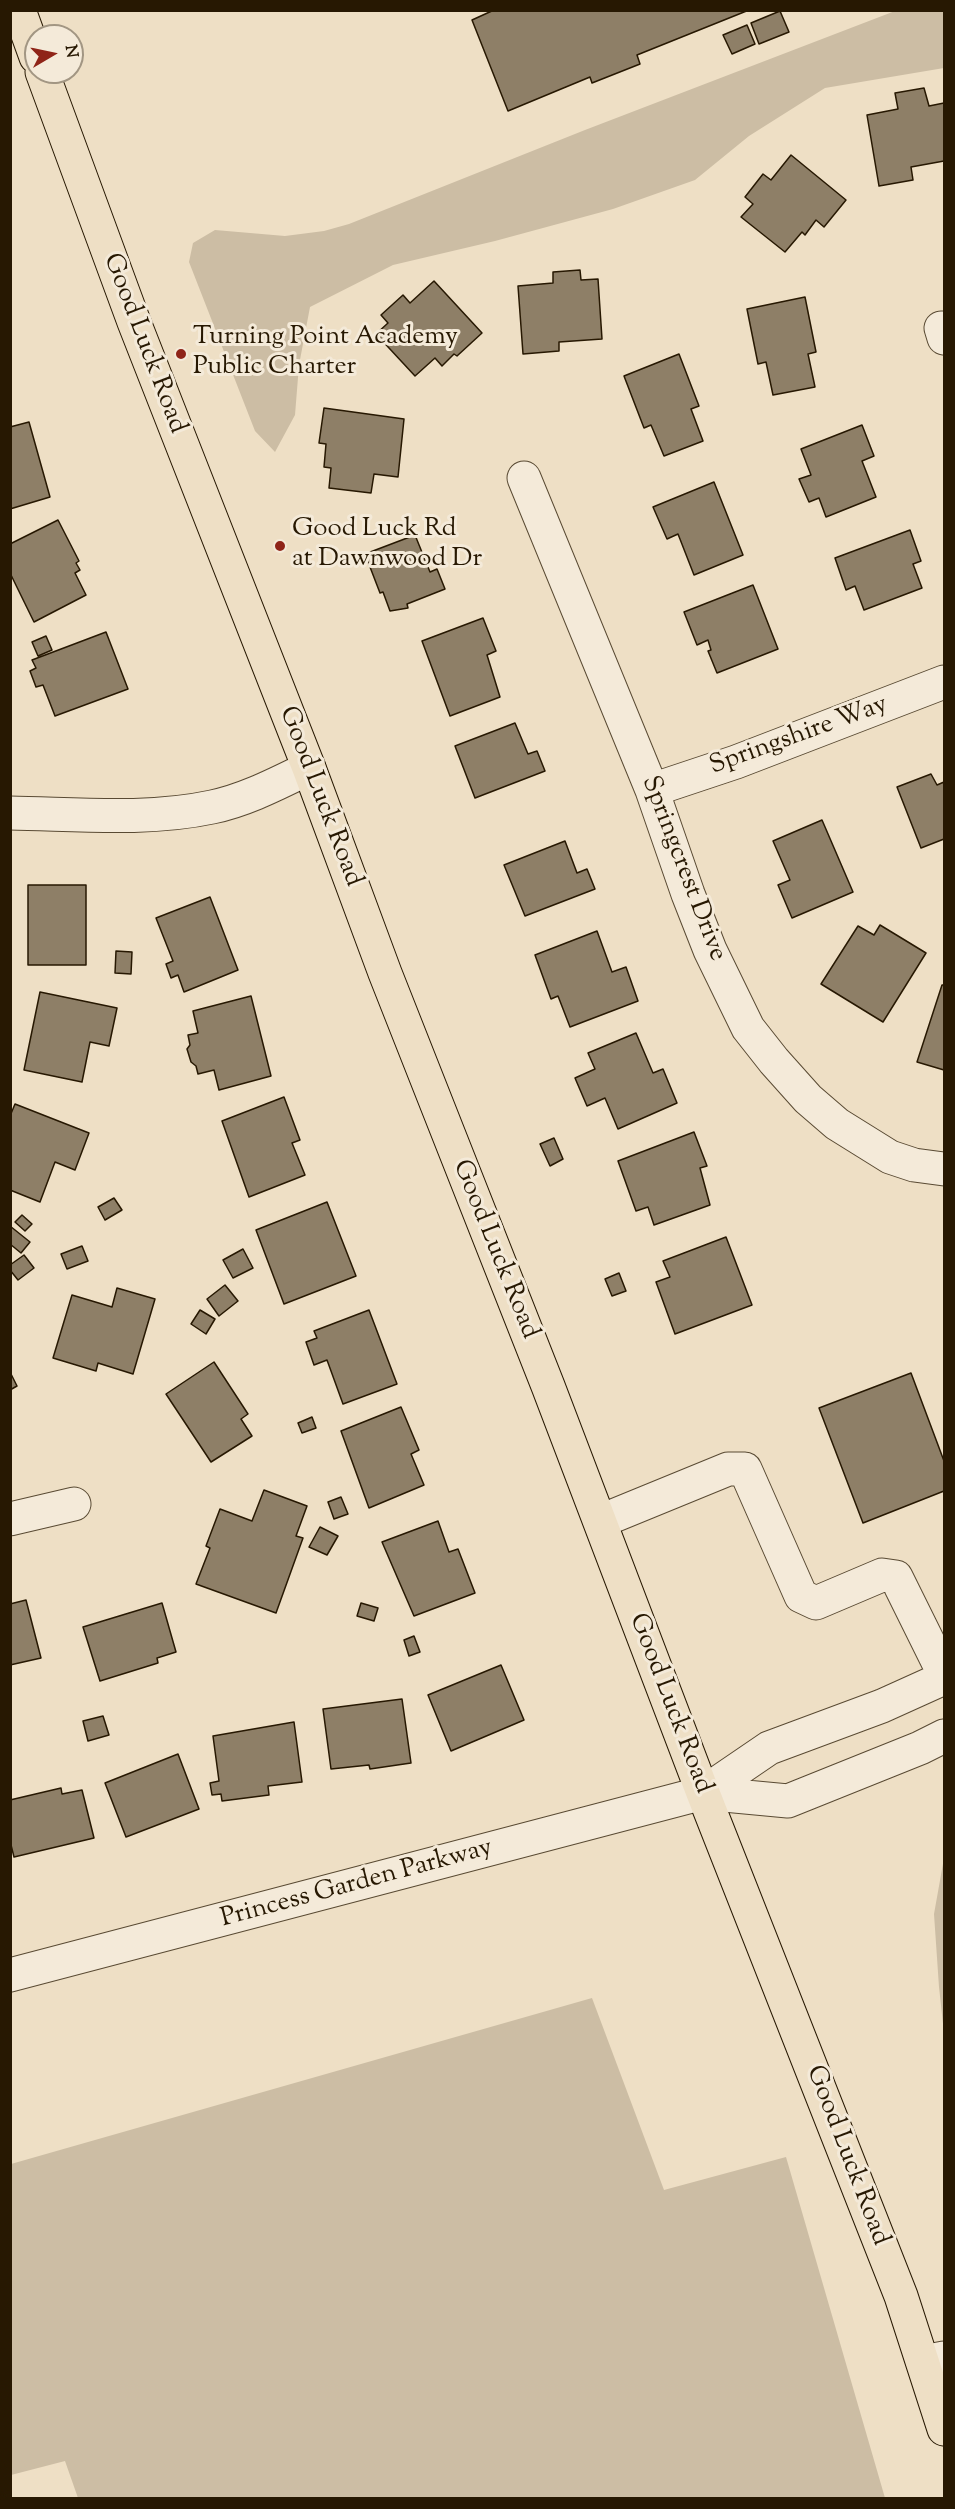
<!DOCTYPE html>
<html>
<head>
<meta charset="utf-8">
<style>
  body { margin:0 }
  #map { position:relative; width:955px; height:2509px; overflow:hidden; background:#eedfc5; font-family:"Sorts Mill Goudy",serif }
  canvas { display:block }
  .frame { position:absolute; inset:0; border:12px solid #271802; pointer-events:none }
  .north { position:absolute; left:24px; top:24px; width:60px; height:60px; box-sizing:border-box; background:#f4ead9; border:2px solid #a29683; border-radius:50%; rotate:81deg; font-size:16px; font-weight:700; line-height:24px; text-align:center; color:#271802 }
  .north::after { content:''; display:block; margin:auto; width:21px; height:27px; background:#8f2418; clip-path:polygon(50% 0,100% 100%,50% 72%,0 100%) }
</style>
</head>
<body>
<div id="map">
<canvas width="955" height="2509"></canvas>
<div class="frame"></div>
<div class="north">N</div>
</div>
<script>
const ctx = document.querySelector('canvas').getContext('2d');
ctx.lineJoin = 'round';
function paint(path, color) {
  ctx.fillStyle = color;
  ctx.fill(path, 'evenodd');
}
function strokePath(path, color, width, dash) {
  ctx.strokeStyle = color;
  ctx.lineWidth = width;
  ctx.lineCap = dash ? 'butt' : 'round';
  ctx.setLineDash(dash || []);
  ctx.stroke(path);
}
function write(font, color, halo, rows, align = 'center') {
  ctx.font = font + ' "Sorts Mill Goudy",serif';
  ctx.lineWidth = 6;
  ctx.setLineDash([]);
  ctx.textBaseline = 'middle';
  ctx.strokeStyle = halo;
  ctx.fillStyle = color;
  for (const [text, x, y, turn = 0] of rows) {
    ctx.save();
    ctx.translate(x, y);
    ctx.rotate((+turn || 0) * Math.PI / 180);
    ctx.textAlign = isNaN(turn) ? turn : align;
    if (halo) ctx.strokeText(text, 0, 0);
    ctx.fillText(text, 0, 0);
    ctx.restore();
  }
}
const green = new Path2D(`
  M895,11H944V68L825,88L749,136L695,180L613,209L495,241L393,265L310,307L299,365L295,415L275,452L255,431L189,262L193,243L215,230L285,236L324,231L349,224L585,130Z
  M944,1858V2033L939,1987L934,1914Z
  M592,1998L664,2190L786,2157L885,2498H78L65,2461L11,2475V2164Z`);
const building = new Path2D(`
  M494,10H749L637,55L640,64L592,83L590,77L508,111L472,20Z
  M780,11L789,32L759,44L751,23Z
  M747,25L755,44L732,54L723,35Z
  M924,88L929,106L944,103V161L911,167L913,180L879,186L867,115L898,109L895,93Z
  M791,155L846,200L824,227L816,220L805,235L802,232L785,252L741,217L753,204L745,197L763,174L771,180Z
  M580,270L581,280L598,279L602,339L559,342V351L523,354L518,286L553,283V272Z
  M434,281L482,333L457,356L454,354L442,366L435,358L415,376L376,334L388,323L381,315L403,295L410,303Z
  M805,297L816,352L808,354L815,387L773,395L766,362L758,364L747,309Z
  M679,354L699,406L691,409L703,441L664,456L651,425L644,428L624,376Z
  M324,408L404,419L398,477L374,474L371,493L329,488L331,468L324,467L326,444L319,443Z
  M29,422L50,497L10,509V427Z
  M862,425L874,456L862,461L876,497L826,517L819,498L809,502L799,479L811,475L801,449Z
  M714,482L743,555L694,575L678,534L667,539L653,507Z
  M58,520L79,561L76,563L80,570L75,573L86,595L34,622L10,573V544Z
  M910,530L921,561L913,564L922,588L864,610L855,586L846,590L835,558Z
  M415,535L430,572L437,569L445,589L407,604L408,608L390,611L383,592L380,593L365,554Z
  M753,585L778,649L717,673L708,651L711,650L708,640L697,645L684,612Z
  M483,618L496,651L487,655L500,697L450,716L422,641Z
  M106,632L128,689L55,716L43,685L36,687L30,671L36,668L32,660Z
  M46,636L52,650L38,656L32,642Z
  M515,723L528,754L537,751L545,771L475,798L455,746Z
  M931,774L937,785L944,782V839L921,848L897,787Z
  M822,820L853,892L792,918L778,885L790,880L773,841Z
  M565,841L577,873L587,869L595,889L525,916L504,865Z
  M28,885H86V965H28Z
  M210,897L238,970L184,992L178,975L171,978L166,964L173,961L156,918Z
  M880,925L926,953L883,1022L821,984L858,926L874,935Z
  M597,931L612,972L626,967L638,1001L570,1027L558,996L551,999L535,955Z
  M116,951L132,952L131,974L115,973Z
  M942,985H944V1070L917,1062Z
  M40,992L117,1008L109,1046L90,1042L82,1082L24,1070Z
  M251,996L271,1076L219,1090L214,1070L198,1074L196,1066L191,1062L187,1049L190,1045L188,1035L198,1033L193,1011Z
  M636,1033L653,1073L663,1069L677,1103L618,1129L605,1098L587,1106L575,1078L595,1069L588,1053Z
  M284,1097L300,1140L292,1143L305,1175L249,1197L222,1121Z
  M15,1104L89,1133L75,1170L55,1162L40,1202L10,1190V1116Z
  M694,1132L707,1166L700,1168L710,1205L654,1225L648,1207L636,1211L618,1161Z
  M554,1138L563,1159L550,1166L540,1144Z
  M114,1198L122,1210L105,1220L98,1207Z
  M327,1202L356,1276L284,1304L256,1230Z
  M22,1215L32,1224L25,1231L15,1222Z
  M10,1226L30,1242L21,1253L10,1244Z
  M726,1237L752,1305L675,1334L656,1282L670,1277L663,1261Z
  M82,1246L88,1261L67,1269L61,1254Z
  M243,1249L253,1268L233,1278L223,1260Z
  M24,1255L34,1268L18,1280L10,1270V1265Z
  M619,1273L626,1291L612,1296L605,1279Z
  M225,1285L238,1301L219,1316L207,1299Z
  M117,1288L155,1299L133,1374L98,1363L96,1371L53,1358L72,1295L112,1307Z
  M200,1310L215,1319L206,1334L191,1324Z
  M369,1310L397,1384L343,1404L327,1360L314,1365L306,1342L317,1338L314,1331Z
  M214,1362L248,1414L241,1419L252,1436L211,1462L166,1394Z
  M10,1372L17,1386L10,1390Z
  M911,1373L944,1461V1491L863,1523L819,1408Z
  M401,1407L419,1450L411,1454L424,1485L369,1508L341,1431Z
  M312,1417L316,1428L302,1433L298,1423Z
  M264,1490L307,1506L296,1536L303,1538L276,1613L196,1584L210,1548L206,1546L220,1509L252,1521Z
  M341,1497L348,1514L334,1519L328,1502Z
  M438,1521L449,1552L458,1549L475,1593L414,1616L382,1542Z
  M320,1527L338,1536L327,1555L309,1547Z
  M26,1600L41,1658L10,1665V1604Z
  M162,1603L176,1652L157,1658L158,1663L100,1681L83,1627Z
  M361,1603L378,1608L374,1621L357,1616Z
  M414,1636L420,1652L409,1656L404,1640Z
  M501,1665L524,1720L451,1751L428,1695Z
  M402,1699L411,1763L370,1769L369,1765L331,1769L323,1709Z
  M103,1716L109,1735L88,1741L83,1721Z
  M294,1722L302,1782L268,1786L269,1795L222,1801L221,1794L212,1795L210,1783L219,1781L213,1736Z
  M178,1754L199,1809L126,1837L105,1783Z
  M61,1788L62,1794L82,1790L94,1838L14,1857L10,1841V1800Z`);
const minor = new Path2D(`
  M941,328L944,338
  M524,478L652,790L688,894L710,950L748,1028L774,1061L808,1099L837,1124L890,1157L914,1165L944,1169
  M652,790L736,762L944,682
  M10,813C76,814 147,821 212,807C246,800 278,783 309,768
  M10,1519L74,1504
  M601,1521L728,1469H745L801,1596L816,1603L882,1575L896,1577L944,1674
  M703,1793L788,1801L920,1748L944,1736
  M10,1975L703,1793L769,1748L882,1706L944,1678
  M923,2362L944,2358`);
const major = new Path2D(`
  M19,10L36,57
  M42,72L134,322L309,768L385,973L548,1386L703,1793L901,2296L944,2429`);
const markers = [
  [181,354,6,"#8f2418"],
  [280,546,6,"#8f2418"]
];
const poiNames = [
  ["Turning Point Academy",193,339],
  ["Public Charter",193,369],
  ["Good Luck Rd",292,531],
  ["at Dawnwood Dr",292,561]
];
const streetNames = [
  ["Good Luck Road",143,344,69],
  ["Springshire Way",799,737,-20],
  ["Good Luck Road",319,797,69],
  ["Springcrest Drive",682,869,69],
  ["Good Luck Road",494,1250,68],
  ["Good Luck Road",669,1704,69],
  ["Princess Garden Parkway",357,1885,-15],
  ["Good Luck Road",846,2156,69]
];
paint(green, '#ccbda4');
paint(building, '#8e7f67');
strokePath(building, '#271802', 1.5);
strokePath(minor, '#594a33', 35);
strokePath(major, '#271802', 35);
strokePath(minor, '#f4ead9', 33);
strokePath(major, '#eedfc5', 33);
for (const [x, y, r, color] of markers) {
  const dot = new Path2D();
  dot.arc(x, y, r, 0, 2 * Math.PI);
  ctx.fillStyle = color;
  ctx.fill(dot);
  strokePath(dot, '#f4ead9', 2);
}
write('26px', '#271802', '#f4ead9', poiNames, 'left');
write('26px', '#271802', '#f4ead9', streetNames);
</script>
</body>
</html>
